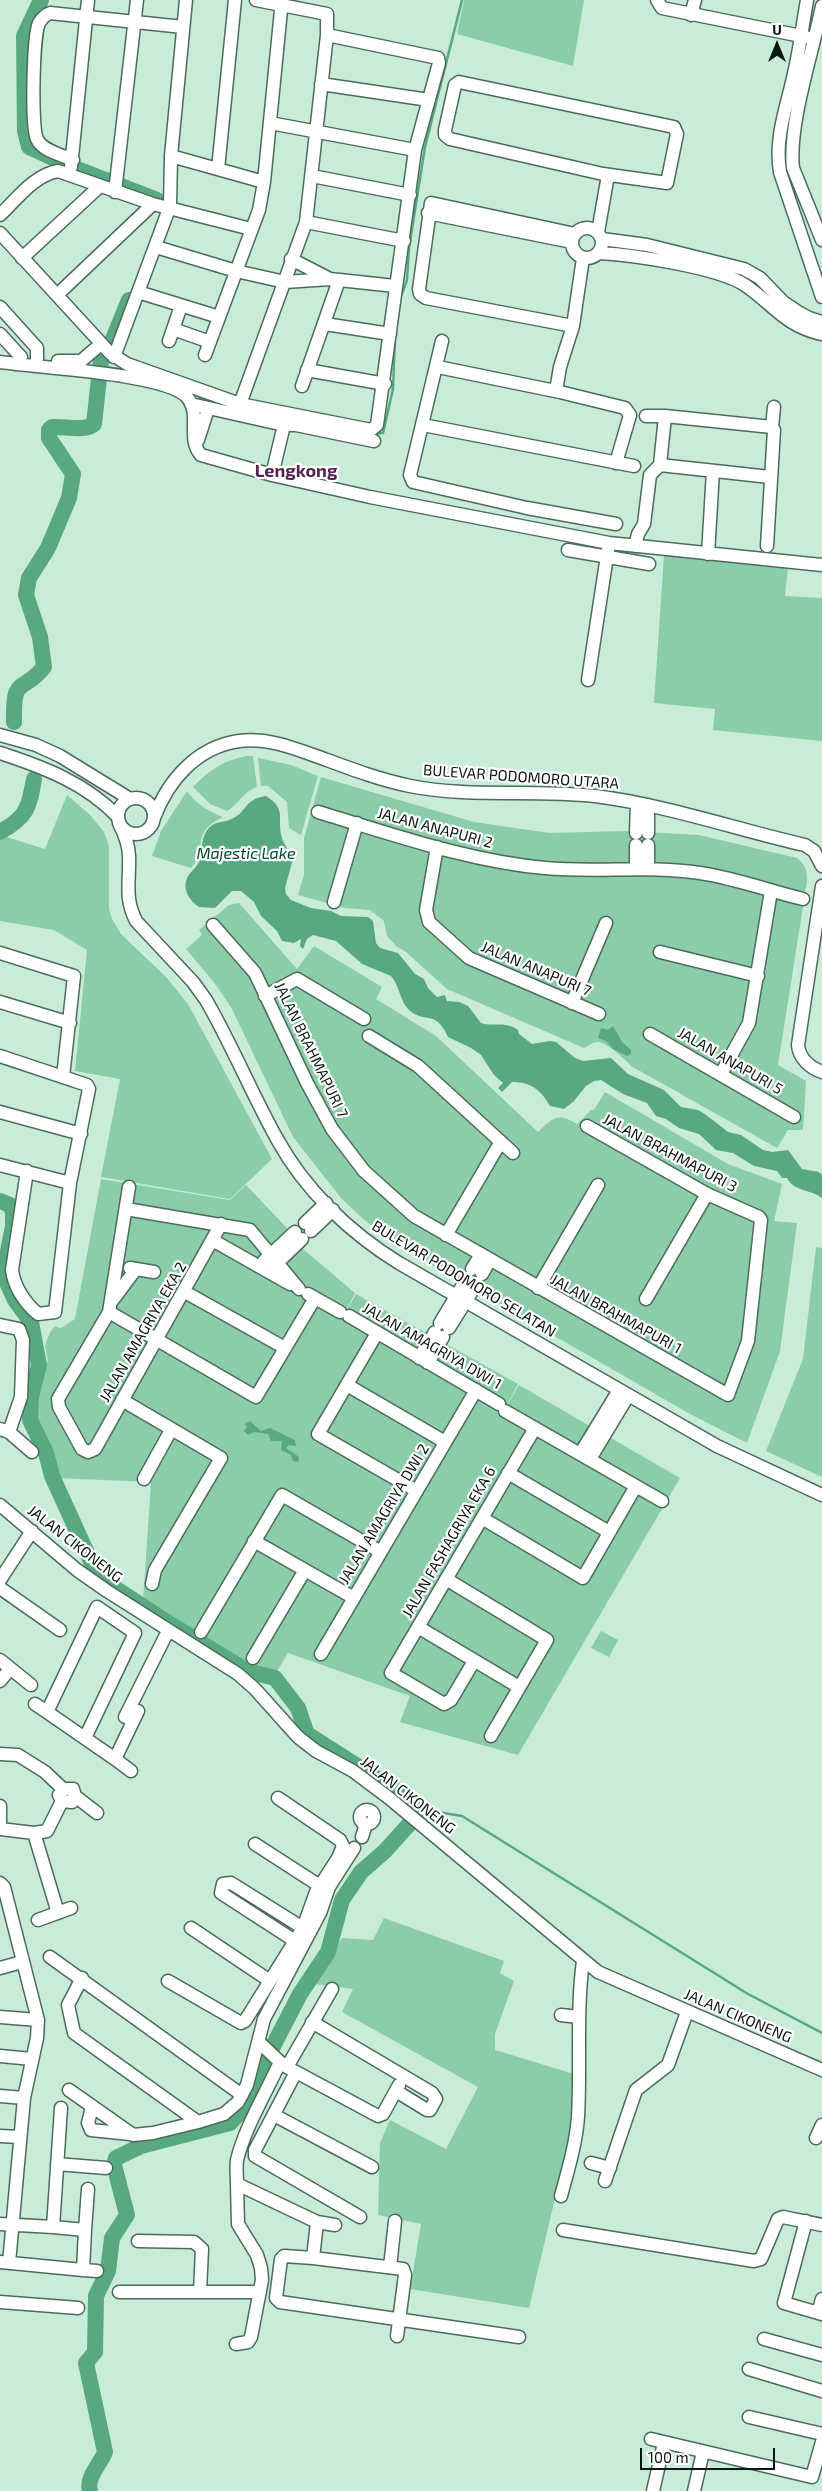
<!DOCTYPE html>
<html>
<head>
<meta charset="utf-8">
<style>
  body { margin:0 }
  #map { position:relative; width:822px; height:2491px; overflow:hidden; background:#c9ecd8; font-family:"Exo 2",sans-serif }
  canvas { display:block }
  .north { position:absolute; left:752px; top:20px; width:50px; height:50px; -webkit-text-stroke:4px #fff; paint-order:stroke; rotate:0deg; font-size:14px; font-weight:700; line-height:20px; text-align:center; color:#09160f }
  .north::after { content:''; display:block; margin:auto; width:18px; height:22px; background:#09160f; clip-path:polygon(50% 0,100% 100%,50% 72%,0 100%) }
  .scale { position:absolute; left:640px; top:2448px; width:135px; height:22px; box-sizing:border-box; border:2px solid #09160f; border-top:0; padding-left:6px; font-size:15px; line-height:18px; white-space:nowrap; color:#09160f; -webkit-text-stroke:4px #fff; paint-order:stroke }
</style>
</head>
<body>
<div id="map">
<canvas width="822" height="2491"></canvas>
<div class="north">U</div>
<div class="scale">100 m</div>
</div>
<script>
const ctx = document.querySelector('canvas').getContext('2d');
ctx.lineJoin = 'round';
function paint(path, color) {
  ctx.fillStyle = color;
  ctx.fill(path, 'evenodd');
}
function strokePath(path, color, width, dash) {
  ctx.strokeStyle = color;
  ctx.lineWidth = width;
  ctx.lineCap = dash ? 'butt' : 'round';
  ctx.setLineDash(dash || []);
  ctx.stroke(path);
}
function write(font, color, halo, rows, align = 'center') {
  ctx.font = font + ' "Exo 2",sans-serif';
  ctx.lineWidth = 4.5;
  ctx.setLineDash([]);
  ctx.textBaseline = 'middle';
  ctx.strokeStyle = halo;
  ctx.fillStyle = color;
  for (const [text, x, y, turn = 0] of rows) {
    ctx.save();
    ctx.translate(x, y);
    ctx.rotate((+turn || 0) * Math.PI / 180);
    ctx.textAlign = isNaN(turn) ? turn : align;
    if (halo) ctx.strokeText(text, 0, 0);
    ctx.fillText(text, 0, 0);
    ctx.restore();
  }
}
const green = new Path2D(`
  M464,0H584L573,66L457,34Z
  M664,555L788,567L785,596L822,598V741L713,730L715,709L654,703Z
  M247,756H253L257,787C241,793 239,805 227,811L210,804L193,787C209,770 224,760 247,756Z
  M258,758L291,765L318,776L301,835L289,828L287,802L268,786H261Z
  M321,777L474,822L549,833L624,831L699,835L797,858C806,865 807,871 807,881L778,1065L806,1081L803,1130H788L777,1148L631,1066C626,1060 606,1042 598,1042C592,1042 589,1046 584,1048L447,989L406,952L396,946L387,936L384,921L370,910L345,908L298,895L304,875V838Z
  M187,791C196,804 208,811 223,817C189,833 209,849 191,868L152,856L161,831Z
  M67,795L90,815L104,832L109,846V909L112,919L121,934L167,978L188,1004L272,1159L230,1199L101,1177L120,1079L75,1071L87,950L54,930L0,921V835L45,849Z
  M239,903L297,969L314,946L382,987L376,999L436,1036L538,1132C553,1118 557,1112 577,1124L591,1110H594L605,1092L728,1164L782,1184L774,1221L797,1223L780,1351L747,1443L690,1414L452,1277L389,1239L362,1218L341,1198L293,1137L232,1009L216,985L186,949L202,935L199,930L229,905Z
  M101,1179L230,1200L246,1185L304,1246L303,1249L355,1293L342,1319L356,1294L518,1384L503,1413L519,1385L680,1478L518,1755L400,1722L410,1696L288,1653L276,1673L256,1672L143,1602L151,1482L55,1478L52,1455L29,1413L37,1383L48,1360L45,1346L50,1332L55,1326L61,1328L75,1319Z
  M816,1247L822,1248V1477L766,1451L803,1359Z
  M601,1631L618,1640L609,1657L591,1648Z
  M384,1918L504,1961L500,1973L514,1981L495,2034V2050L574,2074L572,2119L570,2120V2130L571,2131L529,2308L410,2289L421,2224L378,2215L380,2143L390,2120L446,2149L478,2087L342,2012L353,1989L315,1984L342,1938L373,1940Z`);
const water = new Path2D(`
  M266,796C288,810 276,818 282,838C284,845 290,851 293,859L285,888L286,894L291,900L311,908L331,911L341,916L368,917L373,921L376,943L380,948L398,953L415,974L424,979L428,988L437,997L445,995L447,1001L459,1002L468,1006L481,1023C495,1027 505,1021 518,1030L519,1034L532,1044L550,1041L556,1042L575,1058L583,1061L611,1058L628,1074L664,1090L681,1107L698,1110L705,1114L728,1132L741,1135L763,1150L772,1152L788,1150L802,1169L819,1172L822,1175V1198C811,1189 794,1192 787,1178H782L777,1171L754,1166L733,1153L716,1150L699,1134L679,1128L666,1119L656,1116L647,1103L623,1094L601,1080L594,1081L586,1086L574,1101L564,1109L550,1106C541,1090 531,1082 512,1082L502,1092L498,1088L503,1083L494,1075L481,1055L471,1048L448,1037C435,1008 426,1025 409,1010C399,1000 400,986 391,976L362,964L336,941L313,935L307,939L303,949L300,946L301,939L294,943L282,941L277,931L261,916L254,902L241,891H232L215,908L199,907C190,901 182,890 187,878C190,872 196,868 199,862C203,851 200,839 208,829C214,821 221,823 229,820C247,814 243,799 266,796Z
  M613,1026L622,1042L631,1050V1054L627,1056L613,1049L606,1041L598,1038L601,1028L608,1030Z
  M250,1421L261,1431L270,1428L295,1440L296,1446L289,1445L286,1448L299,1457L298,1462L293,1461L291,1455L281,1450L282,1441H271L268,1434L254,1432L248,1435L244,1431L247,1427L245,1424Z`);
const stream = new Path2D(`
  M400,299L407,280L409,248L425,147L462,0
  M100,366L125,370
  M196,394L205,402
  M373,434L383,433L393,389L395,339
  M419,1809L462,1816L748,1994L822,2033`);
const river = new Path2D(`
  M41,0L24,36L25,131L29,147L77,169L157,200
  M14,722C13,673 22,695 44,667L40,637L26,595L29,578L48,548L69,498L73,474L49,438V430L52,427C65,426 85,432 94,424L101,360L113,339L129,300
  M0,832C27,817 29,808 34,779
  M0,1201L10,1205L13,1212V1226L6,1261V1280L15,1300L31,1322L39,1365L31,1396L30,1420L46,1453L52,1476L98,1577L159,1617L247,1671L275,1678L298,1708L307,1734L420,1806L416,1817
  M90,2491C86,2477 100,2465 105,2452L86,2363L95,2352L96,2296L108,2271L112,2238L127,2215L114,2165L116,2158L141,2146L230,2123L245,2107L267,2068L272,2048L300,1994L328,1952L342,1900L361,1872L385,1851L412,1821`);
const minor = new Path2D(`
  M657,0L662,8L806,37
  M807,0C803,23 800,46 795,69C788,104 774,136 780,172L822,297
  M822,6C813,51 788,125 793,168L822,240
  M691,15L695,0
  M459,82L674,127L677,134L667,183L603,174L450,139L445,135V130L455,85Z
  M321,84L429,100
  M270,123L415,150L439,63L438,58L327,35
  M171,156L264,182
  M73,160C63,155 42,151 37,139C31,127 33,36 39,23C42,18 45,15 50,13L183,27
  M71,167L88,0
  M218,169L235,0
  M312,176L410,195
  M115,192L137,0
  M428,213L572,242
  M0,215C17,199 34,175 58,171L153,204L251,229
  M306,222L404,241
  M572 243a15 15 0 1 1 30 0a15 15 0 1 1-30 0Z
  M598,232L608,175
  M0,233L110,353L127,364L240,404L371,430L377,425L415,150
  M602,239L647,245L744,269L760,278L783,302L798,312L809,318L822,322
  M156,247L236,271L285,282L330,279
  M599,253C634,255 717,267 745,285C774,305 784,325 821,334
  M22,258L100,186
  M291,259L330,279L395,286
  M138,292L219,317
  M57,295L153,204
  M0,307L37,348V359
  M325,324L390,334
  M573,326L426,298L420,294L419,289L431,203L575,234
  M173,329L210,342
  M0,334L21,357
  M169,341L181,306
  M442,341L410,475L413,482L527,508L616,524
  M205,355L259,210L264,182L282,0
  M114,357L170,206L171,156L186,0
  M58,361H81L101,344
  M0,362C37,368 165,373 187,397C202,414 186,438 201,455L272,475L370,497L609,543L822,565
  M438,367L560,392L625,408L630,415L616,463
  M307,370L385,384
  M302,386L339,280
  M556,391L560,367L573,326L583,258
  M191,404L284,425L272,475
  M240,404L306,222L327,35V14L256,0
  M646,416H665
  M284,425H296L374,441
  M423,425L634,466
  M772,427L774,407
  M198,440L208,409
  M660,465L770,477
  M635,546L638,534L644,524L650,475L660,465L665,416L772,427L774,430L767,546
  M568,550L649,564
  M708,554L713,471
  M588,680L609,543
  M0,735L36,745L60,756L130,799
  M0,753C43,767 86,783 118,817
  M118 816a18 18 0 1 1 36 0a18 18 0 1 1-36 0Z
  M318,812C392,834 467,861 545,868C597,873 649,865 700,873C735,878 769,891 803,899
  M154,818C168,780 197,747 239,741C270,737 298,750 327,760C354,770 381,780 410,786C470,798 533,789 595,796C666,805 735,829 805,845L814,851L822,866
  M119,823C124,833 129,845 129,856C130,882 124,897 136,921L193,982L206,1000C232,1045 252,1094 277,1139C305,1190 350,1233 399,1263L717,1446L822,1495
  M636,833L637,803
  M648,833V805
  M437,847L426,910L429,922L469,958L599,1014
  M636,868V845
  M648,869V845
  M822,886L798,1045C799,1058 810,1068 822,1072
  M334,902L357,823
  M213,925L255,973L307,1083L332,1129L364,1171L414,1216L728,1395L748,1341L761,1220L759,1217L707,1194L587,1126
  M660,952L758,976
  M0,953L74,976L63,1077
  M265,996L297,979L364,1019
  M0,1002L70,1023
  M572,1003L606,923
  M650,1034L794,1117
  M369,1036L418,1066L513,1153
  M0,1056L87,1085L89,1089L70,1183L0,1165
  M721,1074L749,1023L771,891
  M0,1112L81,1134
  M27,1171L12,1270C14,1287 25,1303 38,1314L55,1312L70,1183
  M129,1187L109,1312L58,1399L59,1407L82,1449L88,1452L95,1449L221,1224
  M126,1209L250,1230L299,1289
  M305,1223L326,1203
  M311,1231L333,1210
  M446,1235L500,1143
  M214,1241L290,1284
  M264,1261L295,1232
  M130,1268L154,1272
  M271,1269L302,1239
  M472,1269L481,1254
  M482,1274L490,1260
  M538,1288L598,1185
  M185,1292L285,1348
  M308,1294L340,1312
  M646,1299L707,1194
  M112,1301L136,1269
  M109,1312L256,1397L315,1298
  M349,1316L499,1404
  M440,1323L467,1278
  M0,1325L19,1329L23,1340L21,1397L9,1432
  M449,1328L477,1283
  M377,1333L318,1434L417,1491
  M419,1358L435,1332
  M428,1363L443,1337
  M347,1385L445,1442
  M122,1400L221,1458L155,1570L152,1584
  M505,1411L662,1501
  M0,1429L9,1432L32,1452
  M580,1454L619,1390
  M590,1459L628,1396
  M508,1473L609,1532
  M144,1479L171,1430
  M0,1505L77,1570L107,1591L238,1674L255,1689L298,1737L316,1751L353,1771L389,1798L598,1972L822,2070
  M482,1518L583,1578L636,1486
  M254,1541L354,1598
  M446,1579L547,1640L491,1736
  M0,1580L32,1531
  M0,1588L60,1630
  M418,1627L519,1687
  M201,1632L282,1495L381,1552
  M321,1654L476,1390
  M253,1658L305,1570
  M0,1660L31,1685
  M474,1661L451,1700L444,1704L391,1673L535,1428
  M0,1681L10,1669
  M35,1704L47,1712
  M125,1717L168,1631
  M85,1738L135,1633L97,1607L47,1712L115,1759L138,1711
  M0,1754L18,1755L45,1772L63,1789H73L75,1796L72,1802L62,1801L59,1795L63,1789
  M115,1759L131,1771
  M75,1796L97,1813
  M0,1806V1829L34,1833
  M360 1817a7 7 0 1 1 14 0a7 7 0 1 1-14 0Z
  M362,1837L366,1824
  M255,1844L320,1886
  M0,1883L4,1887L38,2020L37,2038L24,2098L9,2263
  M58,1913L34,1833L47,1831L62,1801
  M38,1920L71,1908
  M191,1928L270,1981
  M295,1941L221,1893L223,1884L231,1883L303,1928
  M50,1957L242,2095
  M0,1968L22,1962
  M82,1978L68,2005L74,2033L198,2122
  M168,1981L241,2023L245,2021L303,1928L316,1892L338,1858L343,1846L340,1840L278,1798
  M561,2015L579,2017
  M0,2017L38,2020
  M312,2022L432,2093L436,2099L430,2110H427L396,2091
  M259,2042L283,2065L378,2116L383,2114L399,2085
  M0,2056L32,2059
  M280,2062C266,2093 245,2127 237,2160C236,2168 237,2176 237,2184L317,2222L313,2258L284,2256L281,2259L276,2298L280,2302L519,2337
  M287,2067L332,1989
  M296,2072L255,2150V2156L360,2217
  M69,2090L133,2135L153,2133L198,2122L224,2114L238,2102L247,2085L264,2019L320,1913L329,1887L354,1848
  M0,2096L24,2098
  M92,2107L88,2123L91,2130L130,2134
  M274,2115L372,2167
  M0,2136L20,2137
  M816,2138L822,2125
  M591,2163L610,2168
  M57,2164L106,2168
  M605,2181L636,2090L668,2065L687,2012
  M561,2196C568,2170 576,2144 578,2117C581,2065 576,2013 583,1961
  M806,2221L784,2303L822,2314
  M317,2222L335,2225
  M0,2224L53,2227L61,2108
  M85,2230L88,2189
  M563,2230L754,2261L761,2259L778,2219L783,2217L822,2225
  M138,2241L194,2242L202,2249L200,2292
  M313,2258L403,2269L405,2275L397,2336
  M0,2262L83,2270L85,2230L53,2227
  M390,2267L395,2221
  M83,2270L97,2271
  M119,2292H260
  M0,2302L78,2308
  M818,2313L822,2299
  M764,2339L822,2355
  M236,2344L248,2342L251,2337L262,2280L261,2268L257,2255L238,2224L237,2184
  M749,2369L822,2391
  M749,2417L822,2434
  M651,2439L812,2477L822,2442
  M653,2491L664,2443
  M694,2491L703,2452`);
const streetNames = [
  ["BULEVAR PODOMORO UTARA",521,777,4],
  ["JALAN ANAPURI 2",435,828,15],
  ["JALAN ANAPURI 7",536,969,23],
  ["JALAN BRAHMAPURI 7",311,1050,64],
  ["JALAN ANAPURI 5",730,1061,30],
  ["JALAN BRAHMAPURI 3",670,1153,28],
  ["BULEVAR PODOMORO SELATAN",464,1279,31],
  ["JALAN BRAHMAPURI 1",616,1314,29],
  ["JALAN AMAGRIYA EKA 2",143,1332,-60],
  ["JALAN AMAGRIYA DWI 1",432,1346,30],
  ["JALAN AMAGRIYA DWI 2",384,1514,-59],
  ["JALAN FASHAGRIYA EKA 6",449,1542,-60],
  ["JALAN CIKONENG",75,1544,38],
  ["JALAN CIKONENG",408,1795,38],
  ["JALAN CIKONENG",738,2016,23]
];
const waterNames = [
  ["Majestic Lake",246,854]
];
const quarterNames = [
  ["Lengkong",296,471]
];
paint(green, '#8acda8');
paint(water, '#58a980');
strokePath(stream, '#58a980', 2.5);
strokePath(river, '#58a980', 16);
strokePath(minor, '#4c6b5a', 15);
strokePath(minor, '#fff', 12);
write('15px', '#09160f', '#fff', streetNames);
write('italic 16px', '#03482d', '#fff', waterNames);
write('bold 18px', '#552352', '#fff', quarterNames);
</script>
</body>
</html>
